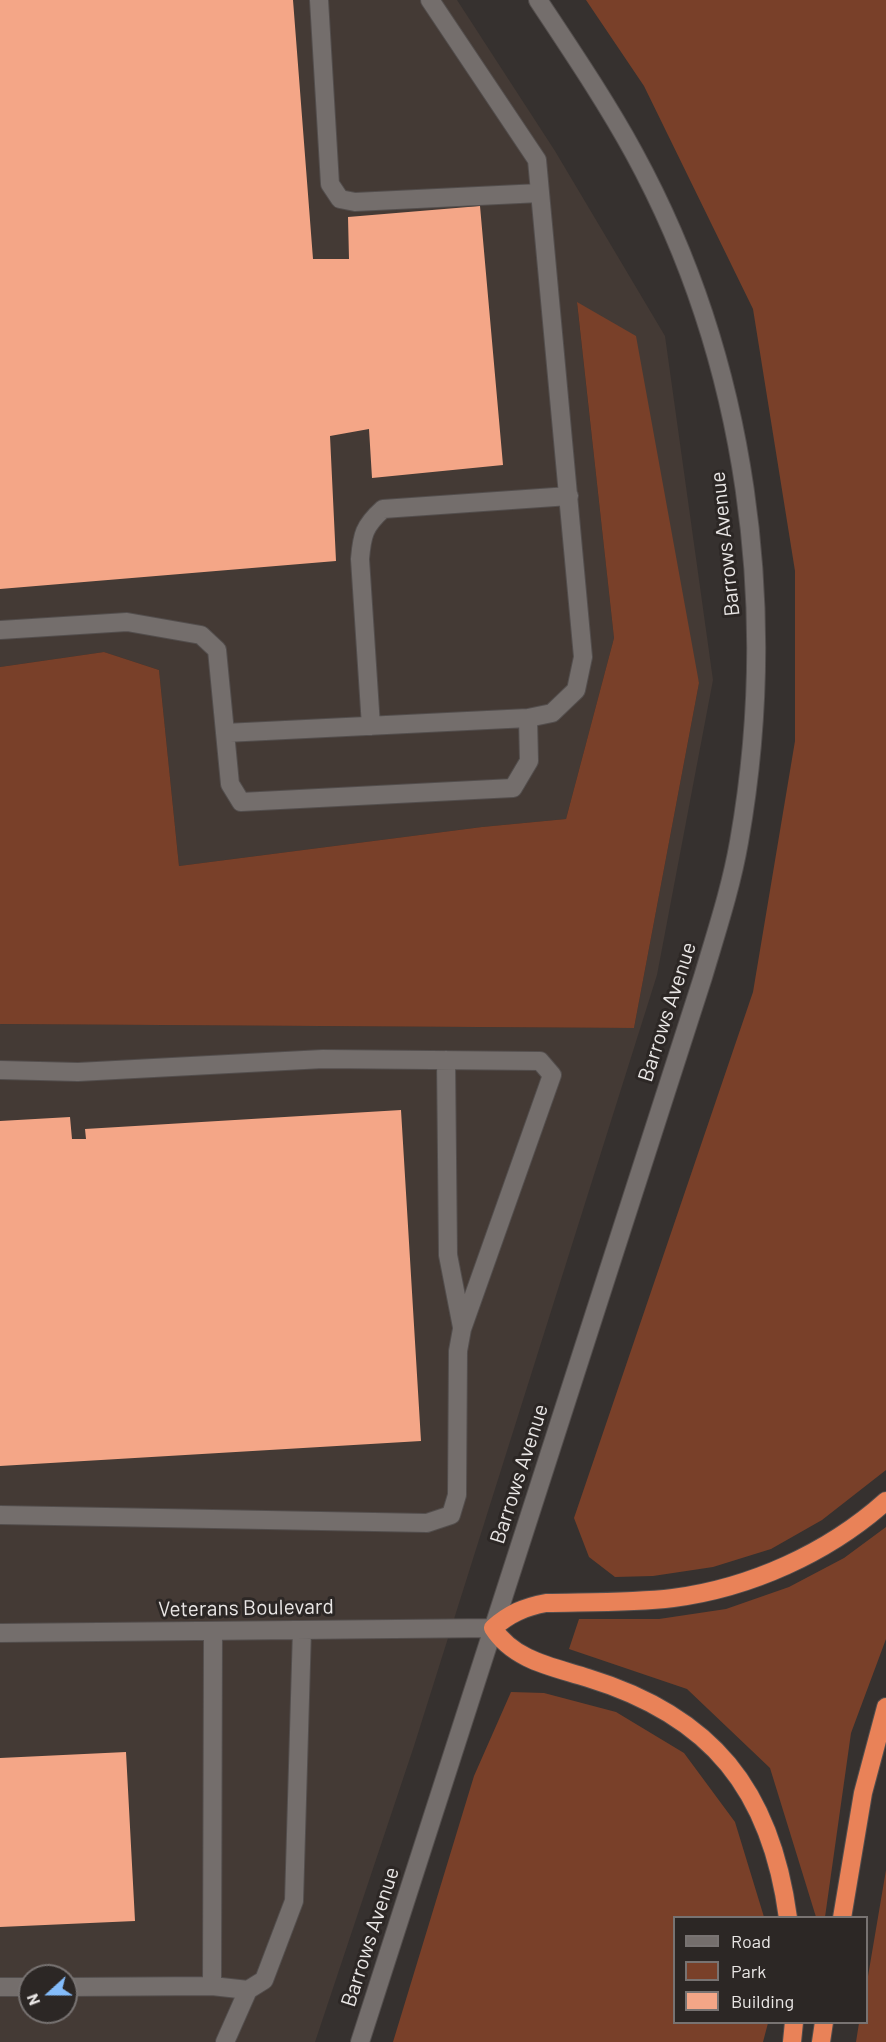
<!DOCTYPE html>
<html>
<head>
<meta charset="utf-8">
<style>
  body { margin:0 }
  #map { position:relative; width:886px; height:2042px; overflow:hidden; background:#36312f; font-family:Barlow,sans-serif }
  canvas { display:block }
  .legend { position:absolute; left:673px; top:1916px; width:195px; height:108px; box-sizing:border-box; background:#2c2725; border:2px solid #787372; margin:0; padding:8px 10px; list-style:none; font-size:18px; color:#e9e6e5 }
  .legend li { display:flex; align-items:center; gap:12px; height:30px }
  .legend b { width:30px; border:2px solid #787372 }
  .north { position:absolute; left:18px; top:1964px; width:60px; height:60px; box-sizing:border-box; background:#2c2725; border:2px solid #787372; border-radius:50%; rotate:249deg; font-size:16px; font-weight:700; line-height:24px; text-align:center; color:#e9e6e5 }
  .north::after { content:''; display:block; margin:auto; width:21px; height:27px; background:#84bcfb; clip-path:polygon(50% 0,100% 100%,50% 72%,0 100%) }
</style>
</head>
<body>
<div id="map">
<canvas width="886" height="2042"></canvas>
<ul class="legend">
<li><b style="height:8px;background:#746e6c"></b>Road</li>
<li><b style="height:16px;background:#794029"></b>Park</li>
<li><b style="height:16px;background:#f4a687"></b>Building</li>
</ul>
<div class="north">N</div>
</div>
<script>
const ctx = document.querySelector('canvas').getContext('2d');
ctx.lineJoin = 'round';
function paint(path, color) {
  ctx.fillStyle = color;
  ctx.fill(path, 'evenodd');
}
function strokePath(path, color, width, dash) {
  ctx.strokeStyle = color;
  ctx.lineWidth = width;
  ctx.lineCap = dash ? 'butt' : 'round';
  ctx.setLineDash(dash || []);
  ctx.stroke(path);
}
function write(font, color, halo, rows, align = 'center') {
  ctx.font = font + ' Barlow,sans-serif';
  ctx.lineWidth = 6;
  ctx.setLineDash([]);
  ctx.textBaseline = 'middle';
  ctx.strokeStyle = halo;
  ctx.fillStyle = color;
  for (const [text, x, y, turn = 0] of rows) {
    ctx.save();
    ctx.translate(x, y);
    ctx.rotate((+turn || 0) * Math.PI / 180);
    ctx.textAlign = isNaN(turn) ? turn : align;
    if (halo) ctx.strokeText(text, 0, 0);
    ctx.fillText(text, 0, 0);
    ctx.restore();
  }
}
const built = new Path2D(`
  M0,0H457L555,151L665,336L713,680L657,975L414,1746L315,2042H0V1024L634,1028L699,683L577,303L614,638L566,819L482,827L179,866L159,670L104,652L0,667ZM30,1976H66V2012H30Z`);
const green = new Path2D(`
  M586,0H886V1470L822,1520L771,1549L713,1567L653,1576L615,1577L589,1557L574,1518L753,992L795,741V571L753,309L644,86Z
  M577,302L636,336L699,683L634,1028L0,1024V667L104,652L159,670L179,866L482,827L566,819L614,638Z
  M886,1527V1639L851,1733L825,1917H816L770,1768L687,1689L569,1649L579,1619H659L726,1609L789,1587L844,1558Z
  M511,1692L544,1693L616,1712L684,1753L735,1822L764,1917L674,1918V2022L768,2023L763,2042H393L474,1776Z
  M886,1870V2042H856L859,2023L866,2022L867,1982Z`);
const building = new Path2D(`
  M0,0H293L313,259H349L348,217L480,206L503,465L372,478L369,429L330,436L336,561L0,589Z
  M401,1110L421,1441L0,1466V1121L70,1117L72,1139H86L85,1129Z
  M126,1752L135,1921L0,1927V1758Z`);
const minor = new Path2D(`
  M319,0L330,184L340,199L355,202L540,193
  M0,630L127,622L201,635L217,650L230,784L241,802L513,788L529,761L528,718L552,713L576,690L583,657L537,160L430,0
  M371,726L360,559C362,535 364,526 383,509L569,496
  M225,733L528,718
  M446,1060L448,1255L462,1327
  M0,1070L78,1072L323,1059L540,1061L552,1075L462,1329L458,1351L457,1495L451,1515L427,1523L0,1515
  M213,1631L212,1986L248,1990L264,1980L294,1901L302,1630
  M0,1633L493,1628
  M0,1987H30
  M66,1987L212,1986
  M225,2042L248,1990
  M360,2042L703,977C716,933 731,888 739,842C780,610 748,362 634,153C605,100 571,50 538,0`);
const highway = new Path2D(`
  M788,1918C771,1790 712,1716 588,1678C554,1667 514,1661 493,1628C509,1614 524,1607 546,1603C588,1602 631,1603 673,1598C750,1588 828,1553 886,1501
  M842,1918L863,1793L886,1707
  M792,2042L794,2022
  M821,2042L824,2022`);
const streetNames = [
  ["Barrows Avenue",725,544,-96],
  ["Barrows Avenue",667,1012,-72],
  ["Barrows Avenue",519,1474,-72],
  ["Veterans Boulevard",246,1608,-1],
  ["Barrows Avenue",370,1937,-72]
];
paint(built, '#443a35');
paint(green, '#794029');
paint(building, '#f4a687');
strokePath(minor, '#534e4d', 20);
strokePath(highway, '#534e4d', 20);
strokePath(minor, '#746e6c', 18);
strokePath(highway, '#e98258', 18);
write('21px', '#e9e6e5', '#2c2725', streetNames);
</script>
</body>
</html>
